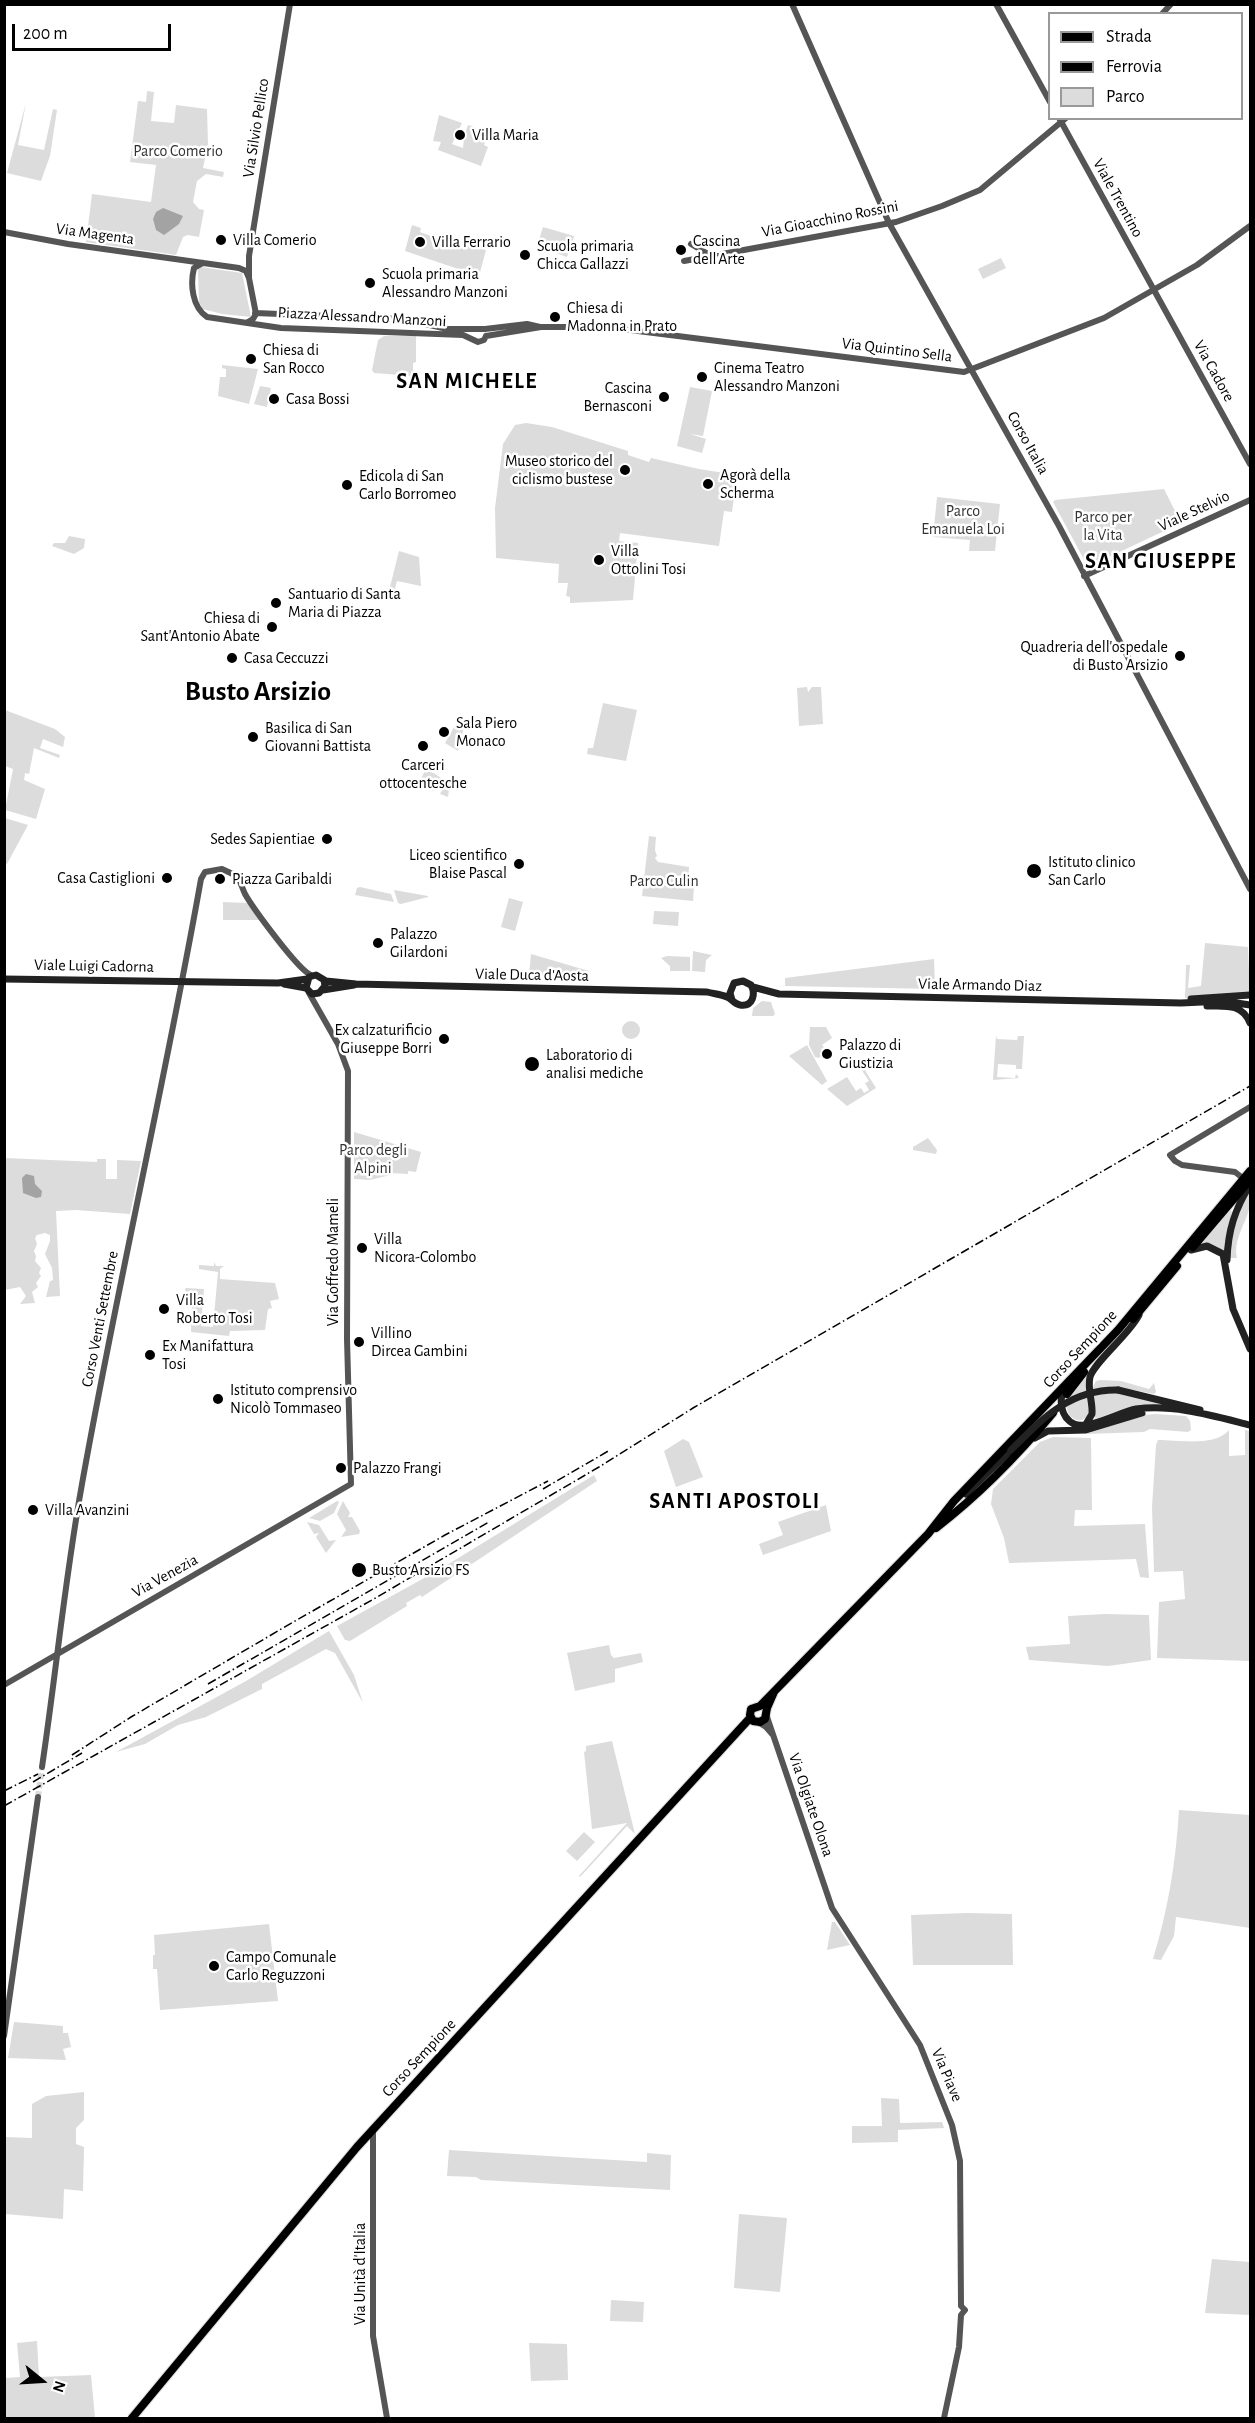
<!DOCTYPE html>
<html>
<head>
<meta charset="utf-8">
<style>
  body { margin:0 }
  #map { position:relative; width:1255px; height:2423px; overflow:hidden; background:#fff; font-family:"Alegreya Sans",sans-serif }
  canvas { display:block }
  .frame { position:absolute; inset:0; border:6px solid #000; pointer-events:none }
  .legend { position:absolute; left:1048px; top:12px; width:195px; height:108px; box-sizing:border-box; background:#fff; border:2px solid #999; margin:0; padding:8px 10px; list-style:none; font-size:18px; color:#000 }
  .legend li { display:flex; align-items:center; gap:12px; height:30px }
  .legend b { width:30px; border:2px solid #999 }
  .north { position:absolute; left:12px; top:2351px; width:60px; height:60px; -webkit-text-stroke:4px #fff; paint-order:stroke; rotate:108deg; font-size:16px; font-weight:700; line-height:24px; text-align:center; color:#000 }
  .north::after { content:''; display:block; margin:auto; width:21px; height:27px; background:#000; clip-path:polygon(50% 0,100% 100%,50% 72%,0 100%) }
  .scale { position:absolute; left:12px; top:24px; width:159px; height:27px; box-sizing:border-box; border:3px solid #000; border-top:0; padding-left:8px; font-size:18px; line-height:21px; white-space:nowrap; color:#000; -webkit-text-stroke:4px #fff; paint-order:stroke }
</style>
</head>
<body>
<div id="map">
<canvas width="1255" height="2423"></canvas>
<div class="frame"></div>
<ul class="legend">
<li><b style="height:8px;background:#000"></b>Strada</li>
<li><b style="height:8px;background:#000"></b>Ferrovia</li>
<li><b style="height:16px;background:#dcdcdc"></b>Parco</li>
</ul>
<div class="north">N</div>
<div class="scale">200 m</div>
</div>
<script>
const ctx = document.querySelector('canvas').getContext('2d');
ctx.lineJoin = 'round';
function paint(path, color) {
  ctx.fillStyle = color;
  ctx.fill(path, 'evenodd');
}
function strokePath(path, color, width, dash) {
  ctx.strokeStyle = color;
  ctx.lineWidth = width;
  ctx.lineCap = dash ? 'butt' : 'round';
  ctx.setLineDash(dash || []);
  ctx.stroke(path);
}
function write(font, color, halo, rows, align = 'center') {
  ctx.font = font + ' "Alegreya Sans",sans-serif';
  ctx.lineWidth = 5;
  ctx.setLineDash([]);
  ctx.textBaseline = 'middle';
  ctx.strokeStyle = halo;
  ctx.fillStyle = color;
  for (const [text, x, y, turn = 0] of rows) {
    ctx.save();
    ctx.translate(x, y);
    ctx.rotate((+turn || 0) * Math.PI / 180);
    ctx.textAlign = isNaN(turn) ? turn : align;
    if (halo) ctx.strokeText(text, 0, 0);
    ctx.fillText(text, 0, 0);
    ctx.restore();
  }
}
const green = new Path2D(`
  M147,91L154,92L151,121L174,123L176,105L207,109L208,145L203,168L224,172L223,177L206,174L197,181L193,202L199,209L204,210L199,237L188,235L183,237L176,255L86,242L92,194L151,202L156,165L130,162L138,101L146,102Z
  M26,103L18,145L44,150L53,109L57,110L50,156L41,181L7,173Z
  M439,115L462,123L452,144L463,148L464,137L468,125L475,127L474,131L488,136L484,145L488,147L481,166L438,150L441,142L433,141Z
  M412,225L421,228L420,232L434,237L433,240L455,247L456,245L466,248L468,244L486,250L479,276L405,251Z
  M543,227L574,236L567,257L537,246Z
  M1001,258L1006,268L983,279L978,269Z
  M201,267L242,273L251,317L222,314L203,309L199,302L198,269Z
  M384,336H416V362L413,363V376L374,373L372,370L378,340Z
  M222,365L258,369L249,404L218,396L220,377H226V369L222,368Z
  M260,386L271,388L267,407L254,404Z
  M690,387L712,391L703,436L690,434L706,439L702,453L677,446Z
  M526,423L552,427L628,451V455L649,462L651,458L699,469L737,475L732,512L724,511L719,546L620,533L619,541L638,543L633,600L570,603V597L566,596L568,583H558L559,564L496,558L495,508L503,444L515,425Z
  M1164,489L1181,523L1088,567L1053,502L1055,500Z
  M937,497L1000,504L995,551H969L970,540L933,537Z
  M69,536L85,539L84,548L74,554L52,546L54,543H65Z
  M399,551L419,557L421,586L397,581L394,592L389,591Z
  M807,687L808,692L812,687H821L823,724L799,726L797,688Z
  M603,703L637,710L626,761L587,754L588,748H593Z
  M5,710L55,729L65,737L63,747L43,739L40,748L60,755L59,758L34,748L29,774L25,773L24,780L45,789L36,819L5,810L13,769L5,766Z
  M458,720L465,723L458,751L445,743Z
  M426,769C439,777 452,780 448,797L440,794L446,783L437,778L432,784L434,791L418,784Z
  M5,818L28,825L7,864L5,863Z
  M649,836L656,837L655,850L657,856L655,858L658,862L689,867L688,885L694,886L693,901L642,896Z
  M360,887L391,894L394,902L355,895L357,888Z
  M394,890L428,896V897L401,904L398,903Z
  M509,898L523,902L515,931L501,927Z
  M223,902L247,903L259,920H223Z
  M654,911L679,912L678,926L653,924Z
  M1205,943L1248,947L1250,993L1185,998L1186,965H1190L1188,988L1201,986Z
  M693,951L712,955L706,960L705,972L692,971Z
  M531,954L589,971L584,976L529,975Z
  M667,956L690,957V971H670V966L661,958Z
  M934,959L935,989L785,986V978Z
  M762,1001L771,1002L775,1014L773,1016H752L753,1008Z
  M622 1030a9 9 0 1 1 18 0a9 9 0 1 1-18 0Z
  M810,1027H826L832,1038L822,1045L824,1047L821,1049L824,1053L819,1058L815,1057L809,1045Z
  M996,1035L997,1039L1017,1040L1018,1036H1024L1022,1069H1016V1065L998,1064L997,1077L1015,1078L1016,1074L1019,1078L993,1080Z
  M807,1045L827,1081L822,1085L789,1056Z
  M863,1067L876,1088L847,1106L827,1089L847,1077L856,1091L861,1088L864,1093L869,1090L865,1083L869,1081L861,1069Z
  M354,1132L421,1152L416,1172L408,1171V1174L390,1173V1175L370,1180L354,1179Z
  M928,1138L937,1150L936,1154L913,1150V1147Z
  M5,1158L97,1162V1159H106V1179H117V1160L141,1161L130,1214L76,1210L56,1211L60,1296L46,1297L50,1281L53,1280L52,1268L45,1254L50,1241V1235L45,1233L37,1235L35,1238L37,1244L34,1251L36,1256L35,1261L41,1268L39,1273L41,1276L36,1283L38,1287L32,1292L35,1303L20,1304L26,1296L20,1287L5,1290Z
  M1250,1191C1250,1196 1252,1202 1250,1206C1246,1224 1233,1239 1237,1258H1229L1231,1234L1246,1195Z
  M1230,1210L1232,1212L1225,1252L1207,1244H1200Z
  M214,1262L216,1266H224L220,1269V1279L275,1283L279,1299L270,1301L272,1308L268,1309L265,1330L230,1331L229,1336L191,1332L192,1302L187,1301L185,1288L204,1289L201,1326L213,1327L218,1272L199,1269V1265L214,1266Z
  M1090,1370L1089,1415C1082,1422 1076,1422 1069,1415L1065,1403Z
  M1100,1380L1121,1381L1149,1389L1154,1383L1156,1392L1154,1394L1117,1387L1092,1389L1096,1381Z
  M1123,1393L1175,1406L1126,1409L1095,1419L1092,1395Z
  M1155,1414L1186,1416L1190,1421L1191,1430L1188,1432L1150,1429L1144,1432L1086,1434L1144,1415Z
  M1229,1430V1456L1245,1455V1430L1250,1431V1661L1157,1658L1159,1602L1185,1599L1183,1571L1154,1572L1152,1507L1156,1445L1158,1440C1179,1440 1215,1447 1229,1430Z
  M1053,1437L1091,1438L1092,1510H1075L1074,1526L1145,1524L1149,1578L1140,1577L1136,1559L1009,1563L1004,1538L991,1504L993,1489L1040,1442Z
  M683,1439L689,1442L703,1477L676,1487L664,1451Z
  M594,1475L597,1481L422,1597L420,1595L406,1603L407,1606L350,1641L345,1640L337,1626L437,1571Z
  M337,1501L339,1502L334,1513L320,1521L309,1518Z
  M343,1501L350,1513L348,1517H352L360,1531L359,1534L341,1537L346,1530L337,1514Z
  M826,1505L831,1531L763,1555L759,1544L783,1535L778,1522Z
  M307,1522L319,1525L329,1541L336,1540L326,1553L316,1537L319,1533L314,1534Z
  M1105,1614L1149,1615L1151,1660L1108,1666L1029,1660L1026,1647L1070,1644L1068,1616Z
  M329,1631L354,1675L363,1703L335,1653L326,1649L262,1684V1689L206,1717L178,1725L145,1744L116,1752L246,1681Z
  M609,1645L611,1655L614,1658L641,1653L643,1662L615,1669V1682L575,1691L567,1653Z
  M612,1741L635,1834L627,1826L581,1876L578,1877L627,1823L592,1829L584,1752L586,1751V1746Z
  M1179,1810L1250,1815V1928L1176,1917L1174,1936L1161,1960L1153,1959C1168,1910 1176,1861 1179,1810Z
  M584,1832L595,1842L577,1861L566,1851Z
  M967,1913L1012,1914L1013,1965H913L911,1915Z
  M832,1922H835L850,1945L827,1950Z
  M269,1924L278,2001L160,2010L157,1969H153V1955H155L154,1935Z
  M14,2022L63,2026V2033H68L71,2047L63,2049L66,2060L8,2058Z
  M84,2092V2120L76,2128V2144L84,2147L83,2191L64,2189L63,2219L5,2214V2137L32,2138V2104L46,2096Z
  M881,2098L899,2099L900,2123L942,2122L944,2128L898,2130V2142L852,2143V2126H882Z
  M449,2150L647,2162V2153L671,2155L670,2190L481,2180L476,2177L447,2176Z
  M739,2214L787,2218L780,2292L734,2288Z
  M1212,2259L1250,2262V2315L1205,2313Z
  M611,2300L644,2302L643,2322L610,2321Z
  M37,2341L39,2377L91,2375L95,2418H5V2378L20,2377L17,2343Z
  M529,2343L567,2344L568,2380L531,2381Z`);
const water = new Path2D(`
  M163,208L183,216L179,224L164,235L156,230L153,219L156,212Z
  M26,1174L34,1176L35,1184L42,1191L41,1197L36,1198L23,1193L22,1178Z`);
const tertiaryTunnel = new Path2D(`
  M38,1797L42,1767`);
const tertiary = new Path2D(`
  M792,4L889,223L1059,526L1250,889
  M996,4L1050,102
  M1162,14L1171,4
  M1059,118L1250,464
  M4,232L68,244L239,268L246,271L249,278
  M691,244L708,254
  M684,261L896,222L942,206L980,190L1066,118
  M203,263L194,268C190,284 192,307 207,317L281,328L463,335L478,342L484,340L486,336
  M255,313L404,319L447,329H485L527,324L540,327
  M248,322L253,319L256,314L249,278V256L290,4
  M486,336L541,327H606L964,372L1104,318L1197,265L1250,226
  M1084,576L1250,500
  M1244,1179L1235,1172L1182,1165L1175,1161L1170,1155L1250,1107
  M4,1685L351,1484L347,1339L348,1071L338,1044L309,993
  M766,1714L832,1908L920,2045L952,2125L960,2161L961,2306L965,2310L961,2315L959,2347L944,2418
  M758,1722L766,1727L773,1735
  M42,1767C56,1673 65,1578 82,1484C118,1282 165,1082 201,879L205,872L222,869L237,876C241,882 242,888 245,894C253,908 298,970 311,975
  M4,2036L38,1797
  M373,2129V2336L387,2418`);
const secondary = new Path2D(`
  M4,979L278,983L307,979
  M324,980L325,986L319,993L312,994L306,988L309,977L316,975L326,981L356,984L707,992C714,994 721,994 727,997C732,999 734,1004 740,1005C753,1007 756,994 751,985L743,981L734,983L730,993L732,1000
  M284,984L306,988
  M753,987L779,994L1181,1003L1223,1001L1250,1005
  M323,990L354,985
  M1191,999L1250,995
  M1207,1006C1225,1006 1242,1003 1250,1023
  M1191,1250L1207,1246L1223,1254L1233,1309L1250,1349
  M1227,1260C1228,1230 1235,1209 1250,1185
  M1064,1388C1059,1400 1060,1417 1074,1424C1089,1430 1120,1412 1136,1409C1174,1404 1214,1416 1250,1425
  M1118,1390L1200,1410
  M1086,1424L1092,1414C1093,1402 1087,1389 1090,1377C1094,1362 1129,1335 1139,1315
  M1035,1438L1048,1431L1086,1430L1142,1413
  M966,1494L1011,1450`);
const primary = new Path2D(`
  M1193,1247L1250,1180
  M1133,1319L1177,1266
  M1067,1394L1084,1372
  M936,1528C979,1495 1018,1455 1053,1413
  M774,1692L767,1708L765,1719L760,1722L753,1721L750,1715L751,1709L760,1706L928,1534L954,1501L1118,1330L1250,1171
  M132,2418L357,2147L750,1718`);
const rail = new Path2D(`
  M543,1489L610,1450
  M208,1684L489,1522
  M72,1755L131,1717L283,1628L445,1535L548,1481
  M33,1782L82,1753
  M4,1791L38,1774
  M4,1806L372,1600L599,1467L693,1408L1250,1086`);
const secondaryBridge = new Path2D(`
  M1011,1450C1043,1418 1070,1389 1118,1390`);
const markers = [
  [460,135,6,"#000"],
  [221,240,6,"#000"],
  [420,242,6,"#000"],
  [681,250,6,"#000"],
  [525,255,6,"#000"],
  [370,283,6,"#000"],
  [555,317,6,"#000"],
  [251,359,6,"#000"],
  [702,377,6,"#000"],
  [664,397,6,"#000"],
  [274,399,6,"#000"],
  [625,470,6,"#000"],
  [708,484,6,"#000"],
  [347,485,6,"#000"],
  [599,560,6,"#000"],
  [276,603,6,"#000"],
  [272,627,6,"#000"],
  [1180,656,6,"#000"],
  [232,658,6,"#000"],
  [444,732,6,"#000"],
  [253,737,6,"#000"],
  [423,746,6,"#000"],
  [327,839,6,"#000"],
  [519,864,6,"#000"],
  [1034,871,8,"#000"],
  [167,878,6,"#000"],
  [220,879,6,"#000"],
  [378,943,6,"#000"],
  [444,1039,6,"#000"],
  [827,1054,6,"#000"],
  [532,1064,8,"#000"],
  [362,1248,6,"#000"],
  [164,1309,6,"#000"],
  [359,1342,6,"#000"],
  [150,1355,6,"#000"],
  [218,1399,6,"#000"],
  [341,1468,6,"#000"],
  [33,1510,6,"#000"],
  [359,1570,8,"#000"],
  [214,1966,6,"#000"]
];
const streetNames = [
  ["Via Silvio Pellico",256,128,-81],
  ["Viale Trentino",1118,198,61],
  ["Via Gioacchino Rossini",830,219,-11],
  ["Via Magenta",95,234,8],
  ["Piazza Alessandro Manzoni",362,317,3],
  ["Via Quintino Sella",897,350,7],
  ["Via Cadore",1214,371,61],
  ["Corso Italia",1028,443,61],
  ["Viale Stelvio",1194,511,-25],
  ["Viale Luigi Cadorna",94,966,1],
  ["Viale Duca d'Aosta",532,975,1],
  ["Viale Armando Diaz",980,985,1],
  ["Via Goffredo Mameli",333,1262,-90],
  ["Corso Venti Settembre",100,1319,-79],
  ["Corso Sempione",1080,1349,-47],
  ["Via Venezia",165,1576,-29],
  ["Via Olgiate Olona",811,1805,71],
  ["Corso Sempione",419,2058,-47],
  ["Via Piave",947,2075,67],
  ["Via Unità d'Italia",360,2274,-90]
];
const poiNames = [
  ["Villa Maria",472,135],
  ["Villa Comerio",233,240],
  ["Cascina",693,241],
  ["dell'Arte",693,259],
  ["Villa Ferrario",432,242],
  ["Scuola primaria",537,246],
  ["Chicca Gallazzi",537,264],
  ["Scuola primaria",382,274],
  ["Alessandro Manzoni",382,292],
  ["Chiesa di",567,308],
  ["Madonna in Prato",567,326],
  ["Chiesa di",263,350],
  ["San Rocco",263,368],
  ["Cinema Teatro",714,368],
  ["Alessandro Manzoni",714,386],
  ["Cascina",652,388,"right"],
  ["Bernasconi",652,406,"right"],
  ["Casa Bossi",286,399],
  ["Museo storico del",613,461,"right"],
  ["ciclismo bustese",613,479,"right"],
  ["Agorà della",720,475],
  ["Scherma",720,493],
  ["Edicola di San",359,476],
  ["Carlo Borromeo",359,494],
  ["Villa",611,551],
  ["Ottolini Tosi",611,569],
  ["Santuario di Santa",288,594],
  ["Maria di Piazza",288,612],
  ["Chiesa di",260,618,"right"],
  ["Sant'Antonio Abate",260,636,"right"],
  ["Quadreria dell'ospedale",1168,647,"right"],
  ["di Busto Arsizio",1168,665,"right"],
  ["Casa Ceccuzzi",244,658],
  ["Sala Piero",456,723],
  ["Monaco",456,741],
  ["Basilica di San",265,728],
  ["Giovanni Battista",265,746],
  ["Carceri",423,765,"center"],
  ["ottocentesche",423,783,"center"],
  ["Sedes Sapientiae",315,839,"right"],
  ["Liceo scientifico",507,855,"right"],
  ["Blaise Pascal",507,873,"right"],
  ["Istituto clinico",1048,862],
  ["San Carlo",1048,880],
  ["Casa Castiglioni",155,878,"right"],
  ["Piazza Garibaldi",232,879],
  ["Palazzo",390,934],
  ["Gilardoni",390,952],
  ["Ex calzaturificio",432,1030,"right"],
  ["Giuseppe Borri",432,1048,"right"],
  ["Palazzo di",839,1045],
  ["Giustizia",839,1063],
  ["Laboratorio di",546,1055],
  ["analisi mediche",546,1073],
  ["Villa",374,1239],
  ["Nicora-Colombo",374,1257],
  ["Villa",176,1300],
  ["Roberto Tosi",176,1318],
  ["Villino",371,1333],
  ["Dircea Gambini",371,1351],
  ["Ex Manifattura",162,1346],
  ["Tosi",162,1364],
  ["Istituto comprensivo",230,1390],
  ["Nicolò Tommaseo",230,1408],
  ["Palazzo Frangi",353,1468],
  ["Villa Avanzini",45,1510],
  ["Busto Arsizio FS",372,1570],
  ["Campo Comunale",226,1957],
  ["Carlo Reguzzoni",226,1975]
];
const parkNames = [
  ["Parco Comerio",178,151],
  ["Parco",963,511],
  ["Emanuela Loi",963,529],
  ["Parco per",1103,517],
  ["la Vita",1103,535],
  ["Parco Culin",664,881],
  ["Parco degli",373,1150],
  ["Alpini",373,1168]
];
const districtNames = [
  ["SAN MICHELE",467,381],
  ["SAN GIUSEPPE",1161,561],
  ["SANTI APOSTOLI",735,1501]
];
const townNames = [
  ["Busto Arsizio",258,692]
];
paint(green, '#dcdcdc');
paint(water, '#a3a3a3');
strokePath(tertiaryTunnel, '#d9d9d9', 6, [6, 3]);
strokePath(primary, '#dbdbdb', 10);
strokePath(tertiary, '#555', 6);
strokePath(secondary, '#222', 7);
strokePath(primary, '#000', 8);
strokePath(rail, '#000', 1.5, [9, 3, 1.5, 3]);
strokePath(secondaryBridge, '#222', 7);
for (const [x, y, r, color] of markers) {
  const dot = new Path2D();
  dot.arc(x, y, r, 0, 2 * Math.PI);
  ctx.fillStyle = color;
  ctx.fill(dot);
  strokePath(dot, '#fff', 2);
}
write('16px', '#000', '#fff', streetNames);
write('16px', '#000', '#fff', poiNames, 'left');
write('16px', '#333', '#fff', parkNames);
ctx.letterSpacing = '1.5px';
write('bold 22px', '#000', '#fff', districtNames);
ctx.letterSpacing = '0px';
write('bold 28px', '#000', '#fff', townNames);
</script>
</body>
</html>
